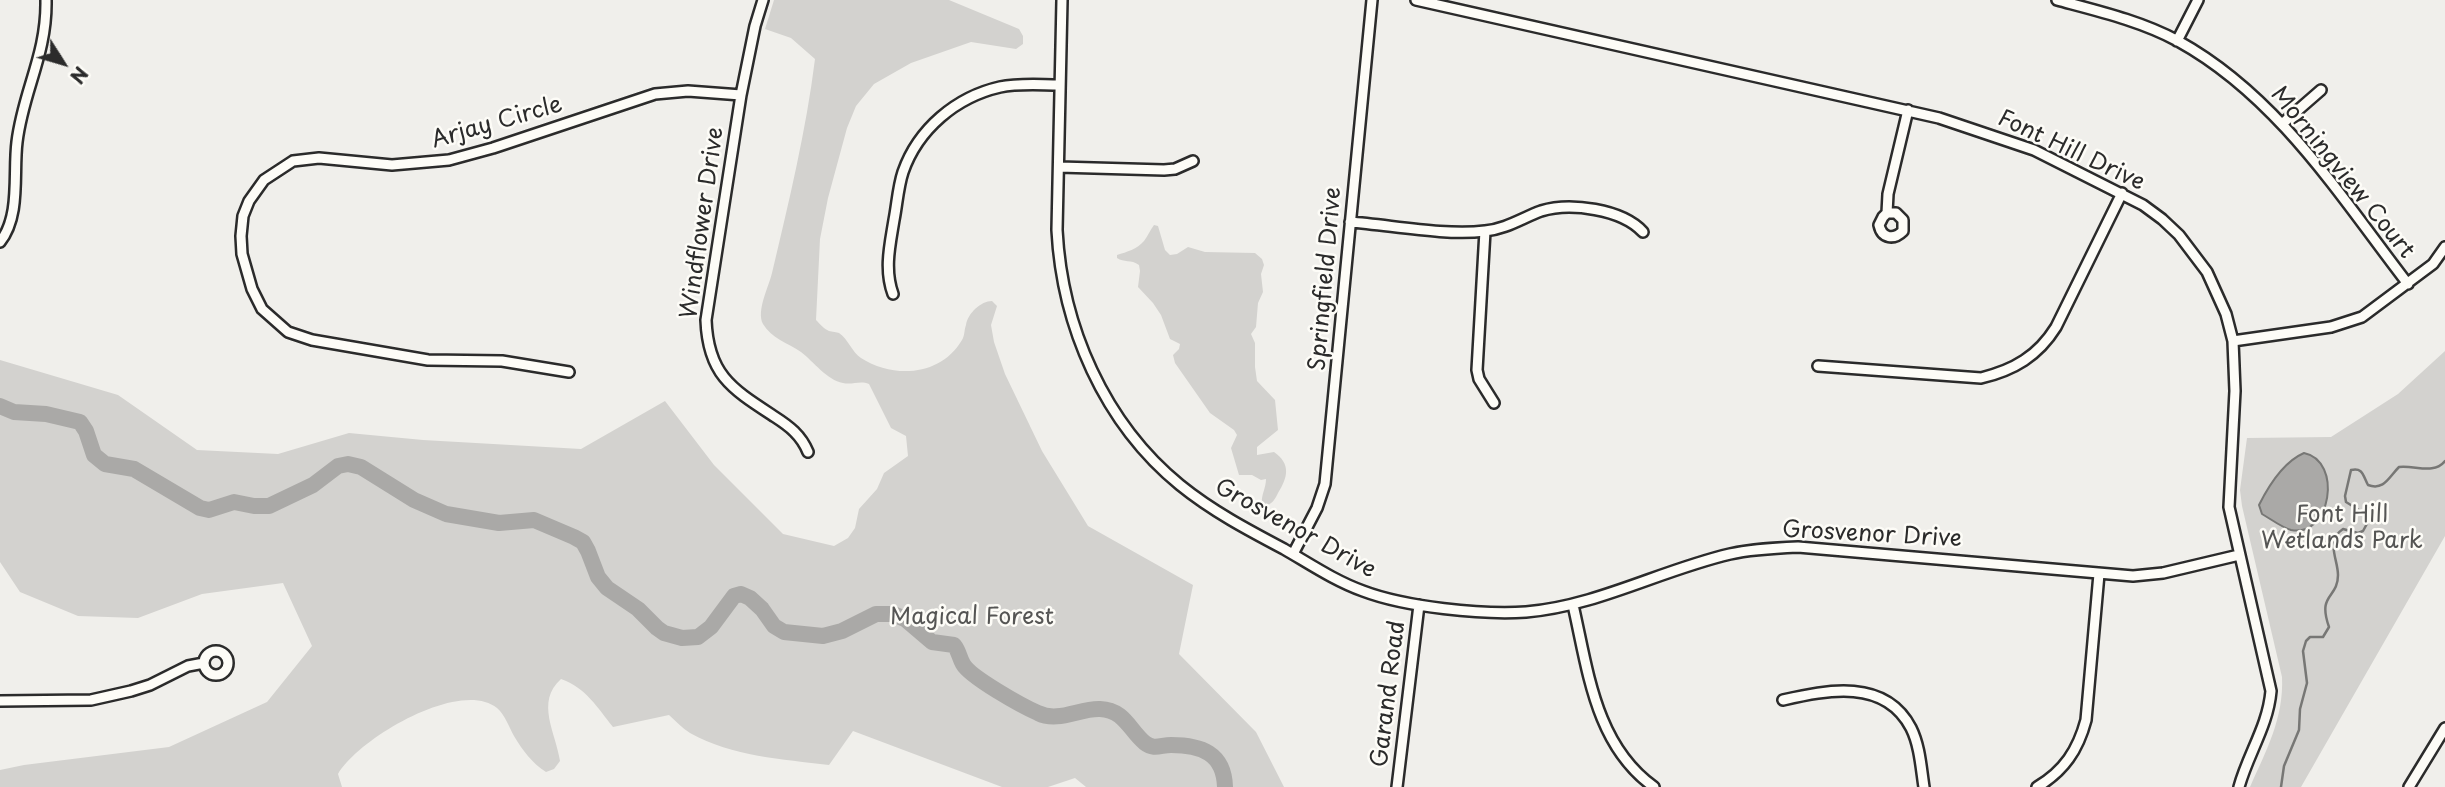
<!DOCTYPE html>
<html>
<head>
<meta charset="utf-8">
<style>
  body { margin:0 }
  #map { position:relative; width:2445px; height:787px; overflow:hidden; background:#f0efeb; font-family:"Playpen Sans",sans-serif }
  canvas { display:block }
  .north { position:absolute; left:28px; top:28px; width:70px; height:70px; -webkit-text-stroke:5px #fdfcf7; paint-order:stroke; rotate:127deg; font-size:19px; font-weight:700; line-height:28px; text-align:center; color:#2b2b2b }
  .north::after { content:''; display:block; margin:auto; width:24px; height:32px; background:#2b2b2b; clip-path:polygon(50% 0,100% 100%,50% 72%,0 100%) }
</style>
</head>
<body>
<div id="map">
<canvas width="2445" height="787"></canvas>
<div class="north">N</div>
</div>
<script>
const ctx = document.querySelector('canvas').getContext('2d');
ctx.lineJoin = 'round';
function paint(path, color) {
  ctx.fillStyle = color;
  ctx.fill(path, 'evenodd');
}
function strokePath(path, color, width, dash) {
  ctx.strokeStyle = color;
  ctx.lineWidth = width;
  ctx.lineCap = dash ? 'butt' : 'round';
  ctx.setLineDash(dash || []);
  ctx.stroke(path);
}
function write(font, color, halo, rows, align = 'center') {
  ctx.font = font + ' "Playpen Sans",sans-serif';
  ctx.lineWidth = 5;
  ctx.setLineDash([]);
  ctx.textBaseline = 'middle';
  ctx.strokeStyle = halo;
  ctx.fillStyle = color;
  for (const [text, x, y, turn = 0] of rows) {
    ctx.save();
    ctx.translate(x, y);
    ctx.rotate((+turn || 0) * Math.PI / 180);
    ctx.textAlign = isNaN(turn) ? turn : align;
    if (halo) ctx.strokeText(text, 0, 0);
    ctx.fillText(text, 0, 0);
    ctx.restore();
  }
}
const green = new Path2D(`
  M774,0H949L1019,29L1023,36V44L1016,49L971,42L911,63L874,84L856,106L847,128L828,198L820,239L816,320C820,324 824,329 829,331C832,332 837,332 839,333C848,339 852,352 861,358C894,379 941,376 962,340C965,335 964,330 966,325C968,313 981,301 992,301L997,306L991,325L994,342L1005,374L1042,451L1088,526L1193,585L1179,654L1256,732L1284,787H1086L1075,778L1048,787H1002L853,731L829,765C782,759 733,757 690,733C682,728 676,721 669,715L613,727C597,707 586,688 561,679C535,702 556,733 560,761L554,769L546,772C532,763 523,751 514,736C509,727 505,715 497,708C460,678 358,739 338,774L342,787H0V770L24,765L169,747L267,702L312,646L283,583L202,594L138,618L78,616L20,592L0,562V360L118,395L197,450L278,454L349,433L423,440L581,449L665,401L714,465L783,534L834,546L848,538L855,528L859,509L877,489L884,473L908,456L906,436L891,428L869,384C860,380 853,385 843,383C827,380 814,362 801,352C788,343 771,338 763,324C756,311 769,286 772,273C789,201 806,131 815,59L791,38L765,29Z
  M1154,225L1158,226L1165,250L1170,255L1177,254L1188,247L1205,252L1255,253L1262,259L1264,265L1261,274L1263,292L1258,303L1256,327L1251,334L1255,343V367L1257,381L1275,400L1278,430L1257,447V455L1274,452C1291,464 1288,477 1278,493C1275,499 1273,503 1266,506L1262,503C1261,495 1266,488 1266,479L1261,480L1252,475H1239L1231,448L1237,435L1234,430L1210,413L1175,363L1173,355L1179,349L1180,344L1170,339L1161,315L1153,303L1138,287L1140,271L1139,265C1131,259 1124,263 1117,258V255C1127,252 1137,249 1144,241C1148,236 1150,230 1154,225Z
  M2445,351V536L2301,787H2250C2266,751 2284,718 2282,677L2242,506L2240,490L2247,438L2331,437L2398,394Z`);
const water = new Path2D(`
  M2304,453C2343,461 2331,538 2291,530C2281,527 2271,519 2262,514L2259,505C2269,485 2283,462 2304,453Z`);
const stream = new Path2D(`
  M2281,787L2284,766L2299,730L2300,709L2307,683L2303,651L2306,641L2310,637H2323L2329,627C2317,593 2338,599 2338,575C2338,559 2325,541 2343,529L2358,533L2363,531L2369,520L2367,515L2346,502L2345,496L2351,470C2363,467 2363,476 2368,485C2384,491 2389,477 2399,467C2415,465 2434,475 2445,461`);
const river = new Path2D(`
  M0,406L14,412L46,414L80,422L86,431L94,455L105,464L134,469L200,508L209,510L234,502L254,506H269L313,485L338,466L348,464L361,467L414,500L446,514L499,523L534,520L574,537L583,542L588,551L598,577L607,588L638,609L657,628L664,633L682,638L698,637L711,627L734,596L741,594L750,598L762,609L774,626L784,632L823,636L842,631L876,614H893L905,619L932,642L954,645C959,651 959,657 963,664C970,677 1022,706 1038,713C1058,723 1080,708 1100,709C1125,710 1129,730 1145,743C1154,750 1161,745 1171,745C1201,745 1224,753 1225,787`);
const minor = new Path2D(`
  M763,0L755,26L741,95L706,320C708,375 732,389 775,417C789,426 801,435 808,452
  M1062,0L1057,230C1062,326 1104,423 1180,485C1212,511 1248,530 1284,549C1310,564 1335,581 1363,591C1405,607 1482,615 1526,612C1597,606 1661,570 1730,554C1752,549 1775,548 1798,547L2133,576L2163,573L2239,555
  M1416,0L1939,118L2034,150L2143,205L2162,219L2179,235L2207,272L2226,314L2233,341L2235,391L2229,507L2271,691C2268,726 2248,754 2239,787
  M2057,0C2098,11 2141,21 2178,41C2278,96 2340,196 2408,284
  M2177,41L2198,0
  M2282,124L2321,90
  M1059,167L1164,170L1175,169L1193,161
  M1887,213H1896L1903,220V231C1894,240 1882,239 1879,225L1883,217L1887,213L1888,194L1908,110
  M1350,222C1391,225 1445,236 1485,231C1506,229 1522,218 1541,211C1570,202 1622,209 1643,232
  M1485,231L1477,370L1479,379L1494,403
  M0,242C21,216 13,173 17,142C23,91 47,55 46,0
  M893,294C884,269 890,245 894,220C897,205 898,187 903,172C918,129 956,97 1000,87C1019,83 1040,85 1059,85
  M2233,341L2331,327L2362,317L2433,264L2445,247
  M1818,366L1981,378C2014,370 2038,356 2056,327L2122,193
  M569,372L502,361L428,360L312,340L288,332L262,309L252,289L242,254L241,236L243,216L249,201L264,180L293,161L319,158L392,165L449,160L493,148L655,94L688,91L741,95
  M1293,554L1317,508L1325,484L1372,0
  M1573,605C1588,670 1595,745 1654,787
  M204 663a12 12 0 1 1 24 0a12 12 0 1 1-24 0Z
  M1783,700C1827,690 1885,678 1911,728C1920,746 1921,768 1924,787
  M0,701L91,700L131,691L150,685L188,666L204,663
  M1397,787L1419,605
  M2037,787C2064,771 2078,750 2086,720L2099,574
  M2409,787L2445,728`);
const streetNames = [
  ["Arjay Circle",497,123,-16],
  ["Font Hill Drive",2071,151,25],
  ["Morningview Court",2342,173,51],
  ["Windflower Drive",703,223,-82],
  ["Springfield Drive",1326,279,-85],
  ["Grosvenor Drive",1295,529,29],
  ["Grosvenor Drive",1872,535,3],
  ["Garand Road",1389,694,-83]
];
const parkNames = [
  ["Font Hill",2342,516],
  ["Wetlands Park",2342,542],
  ["Magical Forest",972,618]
];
paint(green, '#d3d2cf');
paint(water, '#aaa9a7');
strokePath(water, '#777775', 2);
strokePath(stream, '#777775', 2.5);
strokePath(river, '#aaa9a7', 16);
strokePath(minor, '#2b2b2b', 14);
strokePath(minor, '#fdfcf7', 9);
write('23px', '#2b2b2b', '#fdfcf7', streetNames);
write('23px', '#555554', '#fdfcf7', parkNames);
</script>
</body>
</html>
